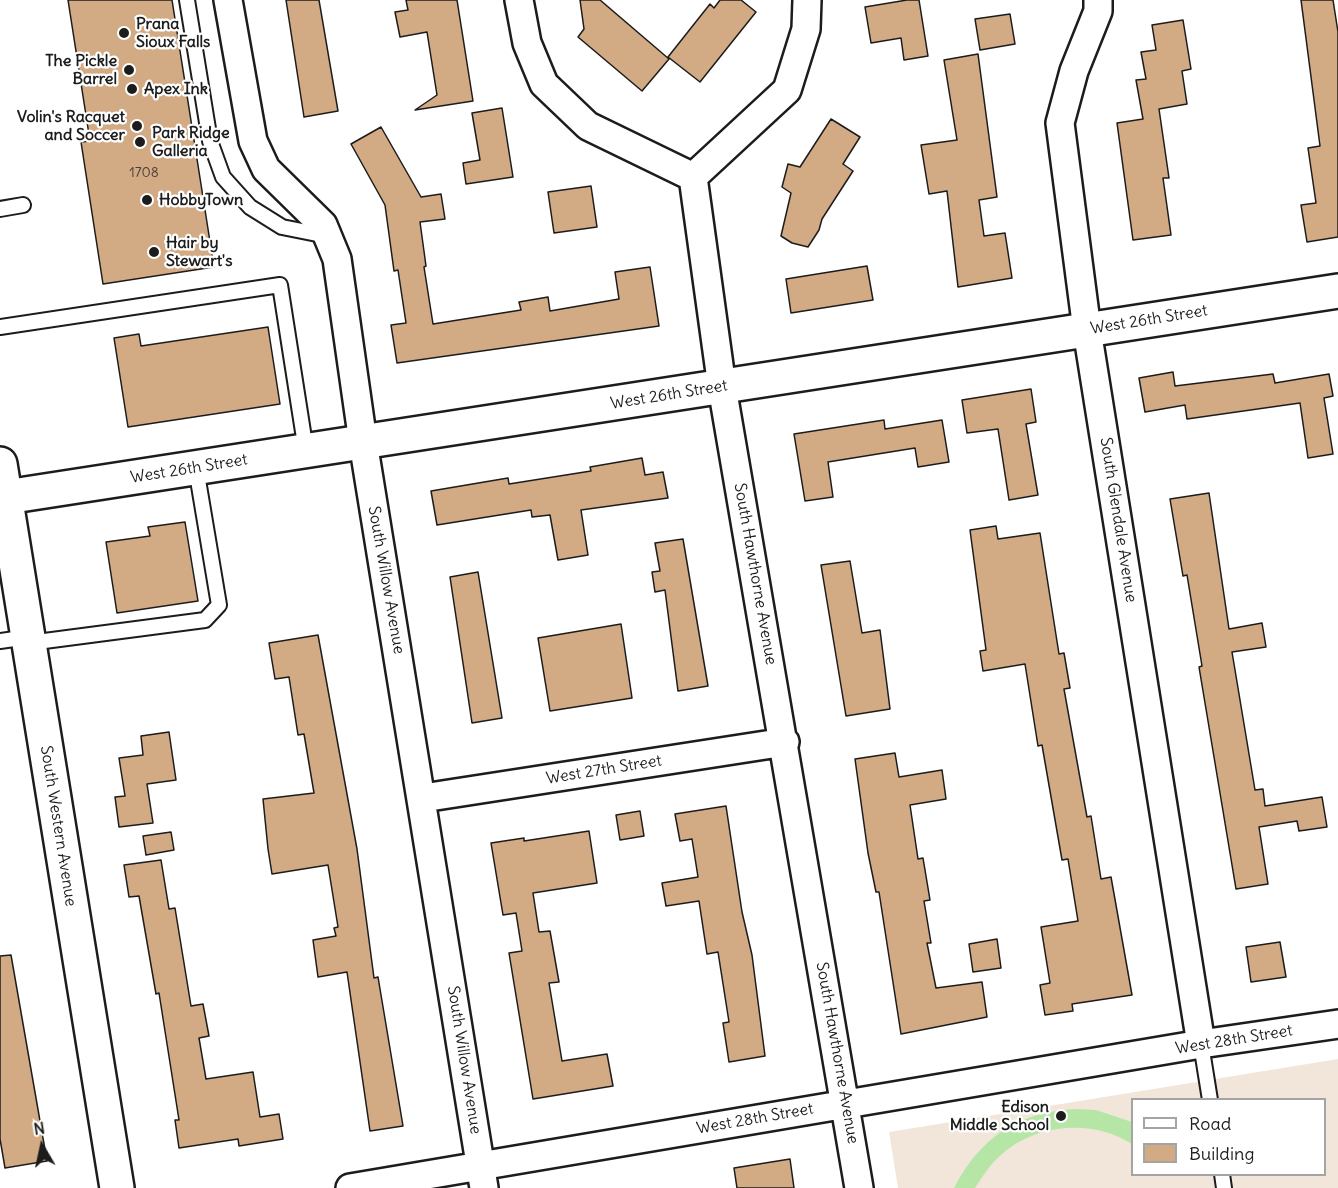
<!DOCTYPE html>
<html>
<head>
<meta charset="utf-8">
<style>
  body { margin:0 }
  #map { position:relative; width:1338px; height:1188px; overflow:hidden; background:#fff; font-family:Delius,sans-serif }
  canvas { display:block }
  .legend { position:absolute; left:1131px; top:1098px; width:195px; height:78px; box-sizing:border-box; background:#fff; border:2px solid #a4a4a4; margin:0; padding:8px 10px; list-style:none; font-size:18px; color:#1c1c1c }
  .legend li { display:flex; align-items:center; gap:12px; height:30px }
  .legend b { width:30px; border:2px solid #a4a4a4 }
  .north { position:absolute; left:12px; top:1116px; width:60px; height:60px; -webkit-text-stroke:4px #fff; paint-order:stroke; rotate:351deg; font-size:16px; font-weight:700; line-height:24px; text-align:center; color:#1c1c1c }
  .north::after { content:''; display:block; margin:auto; width:21px; height:27px; background:#1c1c1c; clip-path:polygon(50% 0,100% 100%,50% 72%,0 100%) }
</style>
</head>
<body>
<div id="map">
<canvas width="1338" height="1188"></canvas>
<ul class="legend">
<li><b style="height:8px;background:#fff"></b>Road</li>
<li><b style="height:16px;background:#d2aa84"></b>Building</li>
</ul>
<div class="north">N</div>
</div>
<script>
const ctx = document.querySelector('canvas').getContext('2d');
ctx.lineJoin = 'round';
function paint(path, color) {
  ctx.fillStyle = color;
  ctx.fill(path, 'evenodd');
}
function strokePath(path, color, width, dash) {
  ctx.strokeStyle = color;
  ctx.lineWidth = width;
  ctx.lineCap = dash ? 'butt' : 'round';
  ctx.setLineDash(dash || []);
  ctx.stroke(path);
}
function write(font, color, halo, rows, align = 'center') {
  ctx.font = font + ' Delius,sans-serif';
  ctx.lineWidth = 4.5;
  ctx.setLineDash([]);
  ctx.textBaseline = 'middle';
  ctx.strokeStyle = halo;
  ctx.fillStyle = color;
  for (const [text, x, y, turn = 0] of rows) {
    ctx.save();
    ctx.translate(x, y);
    ctx.rotate((+turn || 0) * Math.PI / 180);
    ctx.textAlign = isNaN(turn) ? turn : align;
    if (halo) ctx.strokeText(text, 0, 0);
    ctx.fillText(text, 0, 0);
    ctx.restore();
  }
}
const built = new Path2D(`
  M1338,1059V1188H898L889,1132ZM1132,1100H1324V1174H1132Z`);
const green = new Path2D(`
  M1076,1109L1096,1110L1132,1122V1144C1093,1119 1036,1123 1001,1155C990,1164 983,1176 975,1188H954C981,1137 1017,1112 1076,1109Z`);
const building = new Path2D(`
  M68,0H172L214,267L103,284L81,142L90,141Z
  M286,0H319L338,111L304,117Z
  M406,0H457L473,101L415,110L437,95L427,32L400,37L395,12L408,10Z
  M580,0H600L669,59L642,91L578,37L584,29Z
  M720,0H741L756,12L700,82L668,57L710,4L714,8Z
  M907,0H919L928,56L904,60L901,38L871,43L865,7Z
  M1301,0H1333L1338,32V237L1307,242L1301,205L1316,203L1308,148L1320,146Z
  M1010,14L1015,44L980,50L975,19Z
  M1183,20L1191,69L1182,71L1187,104L1159,109L1169,178H1163L1171,235L1133,240L1117,123L1143,119L1136,80L1146,79L1141,52L1156,50L1152,25Z
  M978,54L997,197L979,200L984,236L1005,233L1012,278L958,287L947,191L929,194L921,145L957,140L944,60Z
  M502,108L513,177L466,184L463,163L480,160L472,113Z
  M831,119L860,137L843,164L853,171L822,219L819,230L808,247L792,243L781,236L791,193L782,187L788,164L800,167Z
  M381,127L421,197L441,194L445,219L420,222L426,266L424,267L433,324L521,310L519,302L548,297L550,311L619,299L615,272L650,267L659,326L397,363L391,325L406,323L398,270L394,271L385,205L351,144Z
  M591,186L597,227L554,233L548,192Z
  M867,266L873,300L791,313L786,279Z
  M268,327L280,404L128,427L114,338L139,334L141,346Z
  M1173,372L1175,386L1273,374L1275,383L1329,374L1333,396L1324,398L1333,454L1308,458L1300,403L1187,419L1185,405L1145,412L1139,378Z
  M1031,389L1036,422L1026,424L1038,495L1009,500L998,429L967,433L962,400Z
  M884,420L885,429L942,420L949,462L918,467L915,448L828,462L833,497L805,501L794,434Z
  M642,458L645,475L663,472L668,498L581,510L588,555L558,560L550,515L532,517L531,510L437,525L431,491L508,478L509,484L591,471L590,467Z
  M1209,493L1229,629L1262,623L1266,647L1232,652L1255,790L1263,789L1265,806L1322,797L1327,827L1299,831L1297,821L1259,827L1268,884L1236,889L1199,667L1202,666L1187,575L1183,576L1170,499Z
  M185,522L198,601L117,613L106,542L150,536L148,527Z
  M996,526L998,539L1040,533L1059,654L1064,653L1070,688L1064,689L1087,817L1091,816L1101,879L1111,877L1132,995L1072,1004L1073,1011L1045,1015L1040,985L1050,983L1041,927L1078,921L1068,859L1062,860L1042,745L1038,746L1025,664L983,671L980,651L986,650L970,530Z
  M683,539L708,686L678,691L665,590L655,592L652,572L660,571L655,543Z
  M850,561L862,633L880,630L890,709L846,716L821,565Z
  M478,572L502,718L472,723L450,577Z
  M621,624L632,698L550,711L538,638Z
  M318,635L357,849L374,978L378,977L403,1126L370,1131L347,972L318,977L313,940L336,936L334,928L338,927L328,865L272,874L268,849L263,799L314,793L304,734L298,735L289,677L275,679L269,643Z
  M169,732L176,780L147,784L153,823L119,827L115,797L125,796L119,758L143,755L141,736Z
  M895,753L899,777L942,770L946,799L910,805L918,859L923,858L930,900L924,901L931,943H927L936,988L982,982L987,1017L901,1034L879,892H876L868,853L855,759Z
  M726,806L742,912L752,955L765,1056L729,1062L723,1023L729,1022L718,952L707,954L699,901L666,906L662,883L698,877L692,839L680,841L675,814Z
  M640,811L644,836L620,840L616,815Z
  M589,831L597,883L533,893L539,932L550,931L559,982L549,983L562,1061L607,1054L613,1086L533,1099L509,953L522,951L516,913L503,915L491,843L524,838V841Z
  M171,832L174,850L146,855L143,836Z
  M161,860L169,909L175,908L191,1006L203,1004L209,1036L199,1038L206,1079L253,1072L260,1117L279,1114L283,1139L239,1146L238,1139L179,1148L175,1120H179L159,993L156,994L139,896L129,897L124,865Z
  M997,939L1001,968L973,972L969,944Z
  M1280,942L1286,977L1251,982L1246,947Z
  M11,955L47,1161L5,1168L0,1139V956Z
  M790,1159L794,1188H737L734,1168Z`);
const lane = new Path2D(`
  M187,0L210,141L223,177L250,207L282,227L327,236
  M0,209L23,205
  M0,327L280,285L306,451
  M0,641L28,637
  M29,643L205,620L219,605L196,468
  M1201,1044L1210,1100
  M1222,1174L1224,1188`);
const street = new Path2D(`
  M228,0L253,141L266,169L323,225L337,259L363,442L484,1188
  M519,0L527,43L544,84L588,126L693,177
  M1098,0V11L1074,71L1060,123L1087,330L1201,1044
  M693,177L722,387L859,1188
  M693,177L787,90L806,29L807,0
  M423,798L785,742
  M350,1188L1201,1044L1338,1024`);
const secondary = new Path2D(`
  M0,464L117,1188
  M0,498L1338,291`);
const markers = [
  [124,33,6,"#1c1c1c"],
  [129,70,6,"#1c1c1c"],
  [132,89,6,"#1c1c1c"],
  [137,126,6,"#1c1c1c"],
  [140,142,6,"#1c1c1c"],
  [147,200,6,"#1c1c1c"],
  [154,252,6,"#1c1c1c"],
  [1061,1116,6,"#1c1c1c"]
];
const numberNames = [
  ["1708",144,173]
];
const poiNames = [
  ["Prana",136,24],
  ["Sioux Falls",136,42],
  ["The Pickle",117,61,"right"],
  ["Barrel",117,79,"right"],
  ["Apex Ink",144,89],
  ["Volin's Racquet",125,117,"right"],
  ["and Soccer",125,135,"right"],
  ["Park Ridge",152,133],
  ["Galleria",152,151],
  ["HobbyTown",159,200],
  ["Hair by",166,243],
  ["Stewart's",166,261],
  ["Edison",1049,1107,"right"],
  ["Middle School",1049,1125,"right"]
];
const streetNames = [
  ["West 26th Street",1149,320,-9],
  ["West 26th Street",669,395,-9],
  ["West 26th Street",189,469,-9],
  ["South Glendale Avenue",1118,520,81],
  ["South Hawthorne Avenue",755,574,80],
  ["South Willow Avenue",386,580,80],
  ["West 27th Street",604,770,-9],
  ["South Western Avenue",58,826,81],
  ["West 28th Street",1234,1040,-9],
  ["South Hawthorne Avenue",837,1053,80],
  ["South Willow Avenue",464,1060,81],
  ["West 28th Street",755,1119,-10]
];
paint(built, '#f2e6da');
paint(green, '#b5e6a6');
paint(building, '#d2aa84');
strokePath(building, '#1c1c1c', 1.5);
strokePath(lane, '#1c1c1c', 18);
strokePath(street, '#1c1c1c', 32);
strokePath(secondary, '#1c1c1c', 38);
strokePath(lane, '#fff', 14);
strokePath(street, '#fff', 27);
strokePath(secondary, '#fff', 33);
for (const [x, y, r, color] of markers) {
  const dot = new Path2D();
  dot.arc(x, y, r, 0, 2 * Math.PI);
  ctx.fillStyle = color;
  ctx.fill(dot);
  strokePath(dot, '#fff', 2);
}
write('14px', '#4a4036', null, numberNames);
write('bold 16px', '#1c1c1c', '#fff', poiNames, 'left');
write('16px', '#1c1c1c', '#fff', streetNames);
</script>
</body>
</html>
